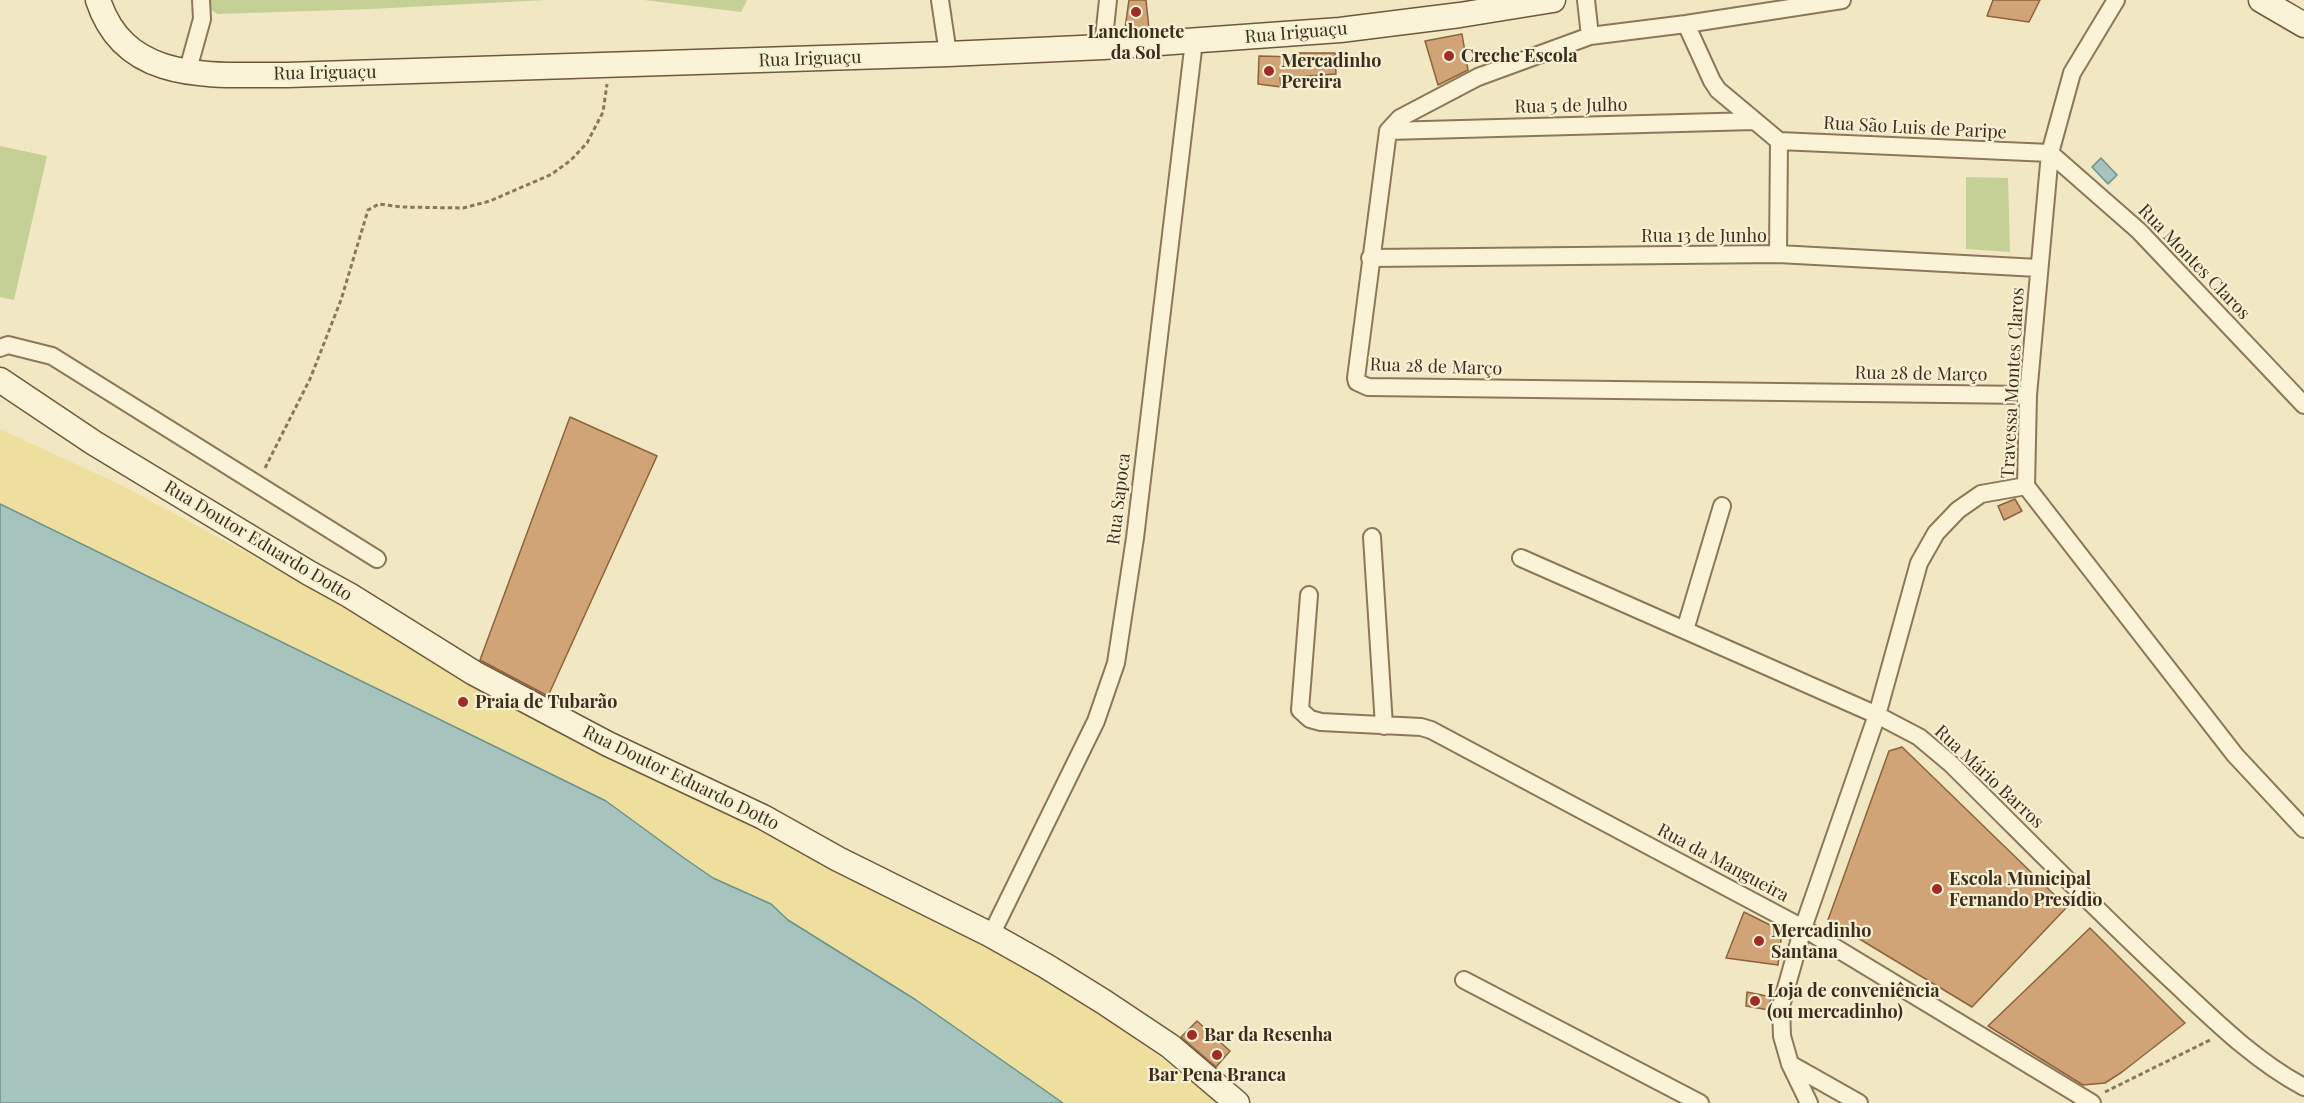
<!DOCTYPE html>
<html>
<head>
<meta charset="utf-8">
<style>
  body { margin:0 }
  canvas { display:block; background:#f1e7c3 }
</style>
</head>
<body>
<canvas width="2304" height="1103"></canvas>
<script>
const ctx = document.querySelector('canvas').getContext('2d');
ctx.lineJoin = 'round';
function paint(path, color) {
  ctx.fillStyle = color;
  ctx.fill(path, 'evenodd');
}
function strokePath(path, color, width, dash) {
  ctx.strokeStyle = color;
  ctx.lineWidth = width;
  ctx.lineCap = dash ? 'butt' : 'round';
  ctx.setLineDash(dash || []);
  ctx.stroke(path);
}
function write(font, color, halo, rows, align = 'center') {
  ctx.font = font + ' "Playfair Display",serif';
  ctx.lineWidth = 4.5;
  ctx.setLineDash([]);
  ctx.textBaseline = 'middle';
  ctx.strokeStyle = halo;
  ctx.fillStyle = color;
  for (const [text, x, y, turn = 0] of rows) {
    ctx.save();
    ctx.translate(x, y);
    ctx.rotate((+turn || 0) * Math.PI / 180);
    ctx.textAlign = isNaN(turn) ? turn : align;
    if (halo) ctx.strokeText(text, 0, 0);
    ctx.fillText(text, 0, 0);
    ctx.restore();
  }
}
const green = new Path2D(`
  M193,0H546L371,9L218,14Z
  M644,0H747L741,12Z
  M0,146L47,156L14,300L0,297Z
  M1966,177L2008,178L2010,252L1966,249Z`);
const sand = new Path2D(`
  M0,429L123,486L726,811L915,906L1076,998L1179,1070L1216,1103H1063L916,1000L788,920L771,904L713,877L684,858L606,801L0,504Z`);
const water = new Path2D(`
  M2101,158L2117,175L2108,184L2092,167Z
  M0,504L606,801L684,858L713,878L771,904L788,920L916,1000L1063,1103H0Z`);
const building = new Path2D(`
  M1129,0H1146L1149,29L1125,28Z
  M1993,0H2040L2029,22L1987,16Z
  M1462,34L1468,70L1438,85L1425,41Z
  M1298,53H1335L1336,74L1280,78L1281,87L1258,84L1259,56L1298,57Z
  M570,417L657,456L548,696L480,660Z
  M2015,499L2022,511L2004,520L1998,506Z
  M1902,747L2067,907L1972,1007L1828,920L1889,751Z
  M1744,912L1782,931L1778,965L1726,958Z
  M2090,928L2185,1023L2122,1072L2105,1083L2083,1085L1988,1026Z
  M1747,992L1771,997L1769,1010L1746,1006Z
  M1197,1021L1230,1051L1216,1067L1181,1037Z`);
const path = new Path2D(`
  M265,468L310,379L341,300L368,210L379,204L402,207L463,208L490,201L552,174L571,160L587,143L603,112L607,84
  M2105,1092L2212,1039`);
const minor = new Path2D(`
  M940,0L948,54
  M1586,0L1590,36L1478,77L1400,118L1388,131L1356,378L1357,382L1368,387L2028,395
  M2116,0L2072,73L2050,153L2028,395L2026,486L2235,755L2304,829
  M1686,24L1712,81L1718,90L1779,141
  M1590,36L1686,24L1842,0
  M1103,47L1108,0
  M187,73L202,19L201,0
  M1388,131L1754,121
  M1779,141L2050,153L2139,231L2304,405
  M1778,254L1779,141
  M1370,258L1778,254L2038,268
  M0,348L8,345L52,356L377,559
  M1372,537L1384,726
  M1521,558L1877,715L1919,737L1950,763C2023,835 2094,908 2169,978C2211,1017 2253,1060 2304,1087
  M1309,595L1300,710L1310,719L1321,722L1421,727L1431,730L1803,928L2092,1103
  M1685,630L1722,506
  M991,935L1096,721L1116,663L1135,538L1194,41
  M1464,980L1700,1103
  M1790,1064L1859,1103
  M1809,1103L1790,1064L1782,1036L1781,1006L1803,928L1877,715L1919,563L1936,533L1958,510L1981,494L2026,486`);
const secondary = new Path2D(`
  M98,0C126,86 214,74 287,75L948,54L1103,47L1340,30L1460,15L1553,0
  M2261,0L2304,25
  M0,380L94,443L309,573L349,595L474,673L608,744L763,817L838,859L991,935L1046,966L1104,1002L1170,1046L1237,1103`);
const markers = [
  [1136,12,6,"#9f2d25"],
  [1449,56,6,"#9f2d25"],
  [1269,71,6,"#9f2d25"],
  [463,702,6,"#9f2d25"],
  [1937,889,6,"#9f2d25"],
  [1759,941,6,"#9f2d25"],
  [1755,1001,6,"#9f2d25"],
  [1192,1035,6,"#9f2d25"],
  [1217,1055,6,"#9f2d25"]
];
const poiNames = [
  ["Lanchonete",1136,32,"center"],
  ["da Sol",1136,53,"center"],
  ["Creche Escola",1461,56],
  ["Mercadinho",1281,61],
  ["Pereira",1281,82],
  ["Praia de Tubarão",475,702],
  ["Escola Municipal",1949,879],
  ["Fernando Presídio",1949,900],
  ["Mercadinho",1771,931],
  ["Santana",1771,952],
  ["Loja de conveniência",1767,991],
  ["(ou mercadinho)",1767,1012],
  ["Bar da Resenha",1204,1035],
  ["Bar Pena Branca",1217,1075,"center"]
];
const streetNames = [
  ["Rua Iriguaçu",1296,33,-5],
  ["Rua Iriguaçu",810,59,-2],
  ["Rua Iriguaçu",325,73,-1],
  ["Rua 5 de Julho",1571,106,-1],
  ["Rua São Luis de Paripe",1915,128,3],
  ["Rua 13 de Junho",1704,236],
  ["Rua Montes Claros",2194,262,46],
  ["Rua 28 de Março",1436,367,2],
  ["Rua 28 de Março",1921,374,1],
  ["Travessa Montes Claros",2013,383,-87],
  ["Rua Sapoca",1119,499,-83],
  ["Rua Doutor Eduardo Dotto",258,541,31],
  ["Rua Mário Barros",1989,777,43],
  ["Rua Doutor Eduardo Dotto",681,778,26],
  ["Rua da Mangueira",1723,863,28]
];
paint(green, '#c5d096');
paint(sand, '#eedf9f');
paint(water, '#a6c3bd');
strokePath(water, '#6b938c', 1.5);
paint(building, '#d1a477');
strokePath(building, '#8d633d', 1.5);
strokePath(minor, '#8c7858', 20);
strokePath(secondary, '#6e593c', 27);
strokePath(path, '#8c7858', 3, [4.5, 3]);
strokePath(minor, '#fbf3d7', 16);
strokePath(secondary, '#fbf3d7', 24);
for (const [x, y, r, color] of markers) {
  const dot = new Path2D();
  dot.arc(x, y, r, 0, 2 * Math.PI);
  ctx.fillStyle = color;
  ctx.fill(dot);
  strokePath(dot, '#f8f0d3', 2);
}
write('bold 18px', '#3b2e1e', '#f8f0d3', poiNames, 'left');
write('18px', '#3b2e1e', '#f8f0d3', streetNames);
</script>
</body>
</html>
